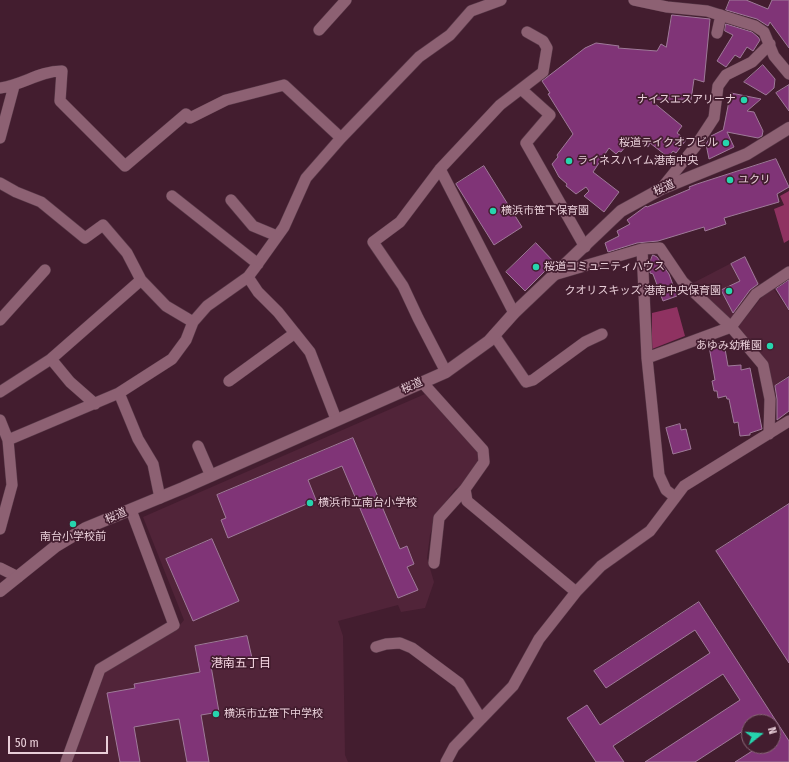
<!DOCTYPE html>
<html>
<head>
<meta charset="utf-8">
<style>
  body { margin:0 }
  #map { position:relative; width:789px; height:762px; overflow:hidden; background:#431d2f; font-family:"Fira Sans Condensed",sans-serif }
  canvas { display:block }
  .north { position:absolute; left:741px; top:714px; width:40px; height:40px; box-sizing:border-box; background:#431d2f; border:1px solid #856473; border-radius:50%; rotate:73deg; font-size:11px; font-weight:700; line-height:16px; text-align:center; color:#e9cfd9 }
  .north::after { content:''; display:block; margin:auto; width:14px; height:18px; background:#26d5ae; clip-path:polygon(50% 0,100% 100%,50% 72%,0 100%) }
  .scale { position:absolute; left:8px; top:736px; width:100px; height:18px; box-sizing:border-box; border:2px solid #e9cfd9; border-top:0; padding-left:5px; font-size:12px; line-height:14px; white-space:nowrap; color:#e9cfd9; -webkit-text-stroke:3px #431d2f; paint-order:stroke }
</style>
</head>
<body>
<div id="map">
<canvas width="789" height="762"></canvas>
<div class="north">N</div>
<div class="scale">50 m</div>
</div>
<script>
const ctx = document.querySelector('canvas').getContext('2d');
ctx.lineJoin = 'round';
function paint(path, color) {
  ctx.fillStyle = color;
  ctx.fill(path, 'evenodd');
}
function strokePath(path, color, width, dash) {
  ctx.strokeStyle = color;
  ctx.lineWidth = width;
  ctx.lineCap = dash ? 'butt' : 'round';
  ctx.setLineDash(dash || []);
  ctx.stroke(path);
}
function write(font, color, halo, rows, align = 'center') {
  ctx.font = font + ' "Fira Sans Condensed","Noto Sans JP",sans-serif';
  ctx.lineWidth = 3.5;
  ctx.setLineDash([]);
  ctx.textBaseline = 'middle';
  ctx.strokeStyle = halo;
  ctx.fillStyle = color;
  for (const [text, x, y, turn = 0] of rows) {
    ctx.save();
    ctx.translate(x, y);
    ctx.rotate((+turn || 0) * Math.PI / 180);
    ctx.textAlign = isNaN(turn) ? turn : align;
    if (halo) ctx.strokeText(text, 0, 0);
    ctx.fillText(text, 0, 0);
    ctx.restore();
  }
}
const built = new Path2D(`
  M745,256L762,288L730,320L693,283Z
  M773,288L789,311V375L773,387L737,328L762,297Z
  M425,394L452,420L477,449L479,458L467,483L455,489L436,516L430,535L427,558L434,582L425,608L401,612L398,605L338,621L343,636L345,755L348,762H68L103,673L175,631L184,620L143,517Z`);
const forest = new Path2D(`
  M789,191V240L784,243L774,209L784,205L780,196Z
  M677,307L685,336L652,349V313Z`);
const building = new Path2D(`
  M730,0H746L768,9L772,0H789V48L770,22L768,26L757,19L726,10Z
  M672,15L710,19L704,82L694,79L691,100H676L675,102L648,98L682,126L677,133L686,140L676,153L673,151L668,157L650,143L648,147L634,136L621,152L619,151L616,154L609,148L593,172L619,192L604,212L584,196L589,191L586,187L576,194L566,186L567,184L559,177L552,164L558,157L557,155L573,134L548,94L550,93L542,81L585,48L596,43L619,46L618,48L657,51L661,44L666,47Z
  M726,24L752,32L758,37L760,40L753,51L747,47L740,58L735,55L726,67L717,61L733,35L725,31Z
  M763,65L775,79L774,88L766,95L744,82Z
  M789,85V111L776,93Z
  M731,93L761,99L747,111L754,112L763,131L762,136L758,138L727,132L734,147L709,159L706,144L711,136L723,130Z
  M776,159L789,187L777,194L779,202L724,218L726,224L705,231L704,227L658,241L637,243L608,252L605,243L619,236L617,231L630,224L627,220L646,206L647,207L690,189L689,187L697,184Z
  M484,166L522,227L494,245L456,184Z
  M536,243L554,262L525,291L506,272Z
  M653,255L657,257L669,274L677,296L663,301L653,274L650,273V262Z
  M745,257L758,284L750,290L733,313L721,290L740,281L731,264Z
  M789,280V310L776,289Z
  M724,343L728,366L741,365V370L750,368L762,429L750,433V435L740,436L738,422L734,423L729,399H727L726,396L718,398L717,391H714L712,381L715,380L709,346Z
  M789,377V411L777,420V399L775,386Z
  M680,424L681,430L686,429L691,449L673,454L666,428Z
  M353,438L400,549L407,546L414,564L407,567L418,590L398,598L342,466L308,480L316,500L228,538L221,520L226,518L217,495Z
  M789,504V663L716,551Z
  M212,539L239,601L193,621L166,559Z
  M699,602L789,741V762H735L760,746H773V722H749V727L695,762H645L740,700L723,674L613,746L624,762H596L567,718L587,705L600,725L710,653L695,630L606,688L594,671Z
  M247,636L252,658L211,666L219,712L201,715L209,762H187L179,719L134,727L140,762H120L107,693L135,688L134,684L200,672L195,646Z`);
const street = new Path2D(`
  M634,0L667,7L707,11L755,26L764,32L774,56L789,74
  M319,30L346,0
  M717,33L721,15
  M0,88C23,85 39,71 62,71L60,101L125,166L186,114L190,118L226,100L284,85L341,138
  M521,89L550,115L526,143L585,247
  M0,138L14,86
  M440,169L514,313
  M0,183L16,192L41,202L85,238L103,225L127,253L141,280L166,306L193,322
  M661,189L695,147L714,118L718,86L726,75L752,62L770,44
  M172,196L258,264
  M231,200L253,226L277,236
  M642,249L647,358L659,475L666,490L675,497
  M557,274L642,249L660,248L683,282L731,327L763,365L770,399L769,434
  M248,277L258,292L278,312L310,352L336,419
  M0,320L45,270
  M494,335L526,382L533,380L585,342L602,334
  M647,358L731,327L756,294L789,272
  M51,359L70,382L95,404
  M446,372L418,318L403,286L373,242L400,222L440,169L500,105L543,72L547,48L543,41L527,32
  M229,381L295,333
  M422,382L483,450L484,462L465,489L467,501L576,592
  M0,392L51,359L141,280
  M119,393L138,439L153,464L160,498
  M0,420L8,440L12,485L0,529
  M8,440L119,393L172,359L186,340L193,322L207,306L248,277L254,269L284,227L306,178L341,138L419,57L450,35L471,11L501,0
  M198,446L211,476
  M434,563L439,518L465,489
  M0,568L18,577
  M376,647L386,644L400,643L412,648L459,683L481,719
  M66,762L100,669L174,625L131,510
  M446,762L454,747L513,686L539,639L576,592L601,566L650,531L684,486L789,421`);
const secondary = new Path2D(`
  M0,591L56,546L86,528L183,488L446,372L489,341L514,313L621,211L661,189L747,154L789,128`);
const markers = [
  [744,100,4,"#26d5ae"],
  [726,143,4,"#26d5ae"],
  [569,161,4,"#26d5ae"],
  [730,180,4,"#26d5ae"],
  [493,211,4,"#26d5ae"],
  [536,267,4,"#26d5ae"],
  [729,291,4,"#26d5ae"],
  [770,346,4,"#26d5ae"],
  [310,503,4,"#26d5ae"],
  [73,524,4,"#26d5ae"],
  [216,714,4,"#26d5ae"]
];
const poiNames = [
  ["ナイスエスアリーナ",736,100,"right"],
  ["桜道テイクオフビル",718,143,"right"],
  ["ライネスハイム港南中央",577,161],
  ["ユクリ",738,180],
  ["横浜市笹下保育園",501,211],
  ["桜道コミュニティハウス",544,267],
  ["クオリスキッズ 港南中央保育園",721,291,"right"],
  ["あゆみ幼稚園",762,346,"right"],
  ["横浜市立南台小学校",318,503],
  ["南台小学校前",73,537,"center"],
  ["横浜市立笹下中学校",224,714]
];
const streetNames = [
  ["桜道",664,188,-24],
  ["桜道",412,386,-23],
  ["桜道",116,516,-23]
];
const neighbourhoodNames = [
  ["港南五丁目",241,664]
];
paint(built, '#512439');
paint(forest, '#8f3261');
paint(building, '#803477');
strokePath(building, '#9f7a99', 1);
strokePath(street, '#593a49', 12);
strokePath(secondary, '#593a49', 13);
strokePath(street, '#8d6173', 11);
strokePath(secondary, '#8d6173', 12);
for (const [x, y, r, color] of markers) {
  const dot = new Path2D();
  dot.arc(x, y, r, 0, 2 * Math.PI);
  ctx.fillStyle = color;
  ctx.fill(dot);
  strokePath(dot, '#431d2f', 1.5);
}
write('11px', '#e9cfd9', '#431d2f', poiNames, 'left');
write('11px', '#e9cfd9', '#431d2f', streetNames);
write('12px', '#f9dae6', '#431d2f', neighbourhoodNames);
</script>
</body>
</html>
